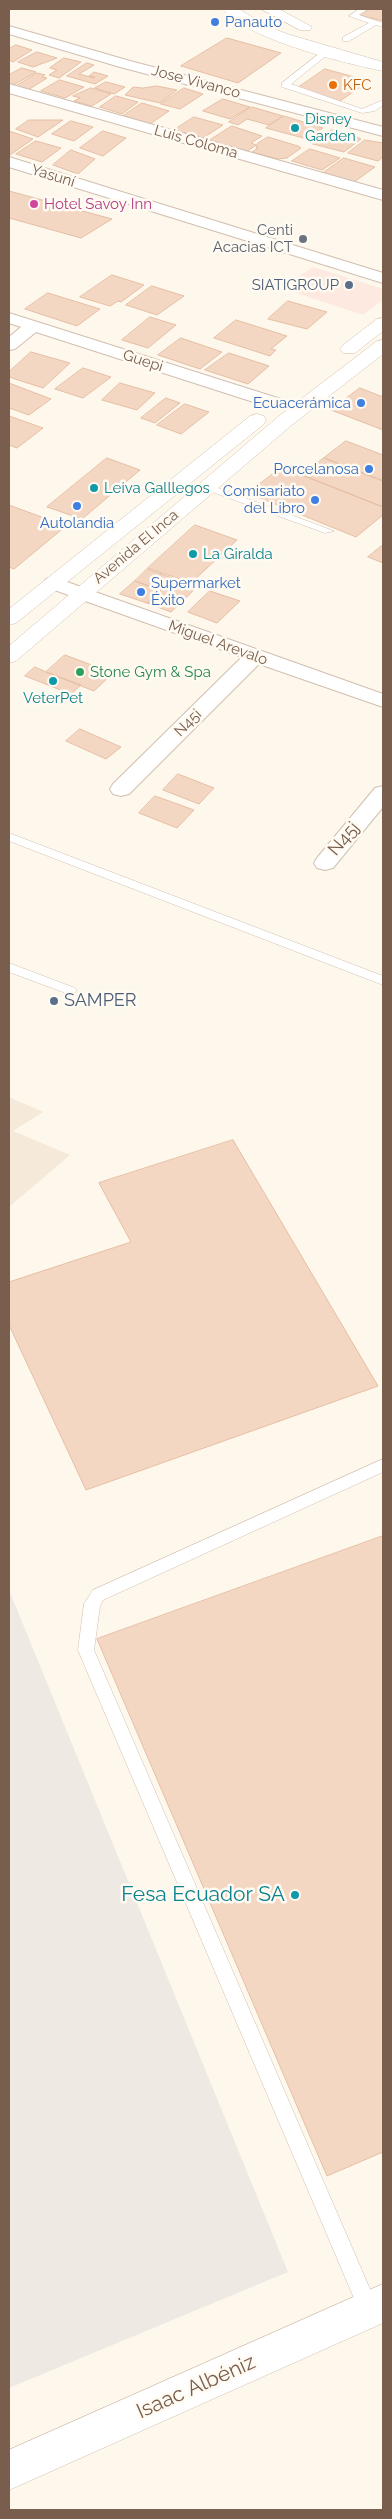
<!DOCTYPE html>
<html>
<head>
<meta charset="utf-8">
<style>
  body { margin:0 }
  #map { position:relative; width:392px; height:2519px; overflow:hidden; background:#fdf7ec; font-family:Raleway,sans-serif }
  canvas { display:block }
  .frame { position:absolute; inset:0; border:10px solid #7a5e4d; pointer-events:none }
</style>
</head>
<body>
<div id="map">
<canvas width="392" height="2519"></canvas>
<div class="frame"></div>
</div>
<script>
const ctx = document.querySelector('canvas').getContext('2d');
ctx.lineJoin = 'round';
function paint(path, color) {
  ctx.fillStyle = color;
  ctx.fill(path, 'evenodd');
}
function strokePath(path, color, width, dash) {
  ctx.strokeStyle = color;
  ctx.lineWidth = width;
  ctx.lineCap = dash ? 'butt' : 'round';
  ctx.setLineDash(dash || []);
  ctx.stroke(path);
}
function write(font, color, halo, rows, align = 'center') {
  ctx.font = font + ' Raleway,sans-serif';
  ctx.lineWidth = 5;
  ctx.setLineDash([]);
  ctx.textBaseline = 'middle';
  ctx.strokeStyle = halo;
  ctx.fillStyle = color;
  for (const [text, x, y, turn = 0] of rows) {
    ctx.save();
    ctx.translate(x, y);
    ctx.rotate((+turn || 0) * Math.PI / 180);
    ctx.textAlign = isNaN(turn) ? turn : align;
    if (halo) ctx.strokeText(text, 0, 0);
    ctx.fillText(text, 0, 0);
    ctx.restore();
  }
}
const residential = new Path2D(`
  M9,1097L43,1112L13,1131L70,1155L9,1207Z`);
const commercial = new Path2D(`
  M313,267L383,289V300L363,315L281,288Z`);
const industrial = new Path2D(`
  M9,1590L288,2272L9,2388Z`);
const building = new Path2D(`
  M370,9H383V21L359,15Z
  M227,38L281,53L238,83L181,66Z
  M16,45L32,50L13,62L9,60V49Z
  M37,52L57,58L33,67L18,62Z
  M64,58L81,62L59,78L49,75L57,70L50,68Z
  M87,63L94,65L79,74L94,78L95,77L89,76L94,72L108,76L95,84L67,76Z
  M22,68L36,72L12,86L9,85V75Z
  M325,69L369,81L340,101L296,89Z
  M37,73L45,75L42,77L47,78L28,90L15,87Z
  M60,80L84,87L65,98L41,91Z
  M106,82L125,87L114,94L95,88Z
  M157,86L177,90L160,103L125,95L133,87L143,88Z
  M91,88L111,94L92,106L74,101L80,98L73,96Z
  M184,88L203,94L180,109L161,104Z
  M116,96L138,102L122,114L100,107Z
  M223,99L250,107L230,119L203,111Z
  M142,103L169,111L150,124L123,116Z
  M252,107L283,116L269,125L247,119L238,125L229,122Z
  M284,116L323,128L307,139L266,128Z
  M194,117L223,125L203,138L174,130Z
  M29,120H63L38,137L16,129Z
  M71,121L93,127L74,141L52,134Z
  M232,126L262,136L251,143L256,145L246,152L210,140Z
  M332,130L357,136L356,137L361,139L344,152L313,144Z
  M9,131L33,139L10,155Z
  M103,131L126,138L103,156L80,148Z
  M268,137L298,146L301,148L287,158L278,159L252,152L258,148H256L257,144Z
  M365,140L383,143V157L378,161L348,153Z
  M36,141L61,148L42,162L16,154Z
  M310,149L340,158L322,170L292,161Z
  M71,150L95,159L78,174L53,165Z
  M344,158L375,167L354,182L323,173Z
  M9,191L112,219L81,238L9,218Z
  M112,275L144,285L121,302L118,301L110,306L80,297Z
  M152,286L184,296L157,315L126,305Z
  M48,293L100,309L77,326L25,309Z
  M288,301L327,312L307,329L268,319Z
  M150,317L176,325L148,348L122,340Z
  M236,320L287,336L271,349L276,350L270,356L214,338Z
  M181,338L222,352L200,369L158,355Z
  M31,352L70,363L43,388L9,377V372Z
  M229,353L269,366L248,384L205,370Z
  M83,368L111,377L83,398L55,389Z
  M9,383L51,399L29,415L9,408Z
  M120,383L155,393L137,410L102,400Z
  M360,388L383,397V430L331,410Z
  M166,398L180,403L155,423L141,418Z
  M185,404L209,412L181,434L157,425Z
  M9,416L43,428L17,448L9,445Z
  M346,441L383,455V481L324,458Z
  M107,458L140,470L82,519L47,507Z
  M324,458L383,481V507L302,475Z
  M282,467L383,507V515L356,537L248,493Z
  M9,505L66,526L14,569L9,567Z
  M195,525L237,540L191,583L148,568Z
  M383,545V563L368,557Z
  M147,569L161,574L149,586L135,581Z
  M161,574L197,587L171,612L147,603L161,590L149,586Z
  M135,581L149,586L161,590L147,603L120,594Z
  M210,591L240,601L217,623L188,612Z
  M65,655L113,673L94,691L46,672Z
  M35,667L46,672L81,685L71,694L25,676Z
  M80,729L121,747L106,759L66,741Z
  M178,774L214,788L199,804L163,790Z
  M155,796L194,810L177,828L139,813Z
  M233,1140L378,1386L86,1490L9,1325V1282L131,1242L99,1183Z
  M383,1536V2152L327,2176L97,1639Z`);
const service = new Path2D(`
  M359,9H368L359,15L383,23V27L376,25L349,41H343V37L369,23L349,16Z
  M325,49L332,51L291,84L362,109L383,100V105L375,111L362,113L282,87V83Z
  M204,485H210L334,531L325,533L204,489Z
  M9,833L383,976V985L9,841Z
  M9,963L75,988L77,991L71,995L9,972Z
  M383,1459V1472L103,1600L100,1606L94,1650L379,2310L376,2317L369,2320L362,2317L78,1650L84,1604L93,1590Z`);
const minor = new Path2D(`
  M9,26L130,61L383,127V136L120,67L9,34Z
  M9,84L383,190V200L9,93Z
  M9,157L383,273V283L9,167Z
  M9,313L284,400L287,404L284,408H272L36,332L15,349L9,350V337L21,327L9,323Z
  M53,577L383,694V707L259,664L129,794L121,796L113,794L110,789L113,784L242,657L46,587L43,583L46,579Z
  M383,786V807L333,868L325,870L317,868L314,863L317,858L375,788Z`);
const tertiary = new Path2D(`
  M383,2284V2323L9,2490V2450Z`);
const secondary = new Path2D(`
  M223,9H239L267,26L287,34L383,62V71C347,64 243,38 223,9Z
  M261,9H279L312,27L310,30H300Z
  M383,318V331L355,353H343L340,349L343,345L377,319Z
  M383,340V354L293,424L16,661L9,663V646L279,416L377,341Z
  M257,414L264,416L266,420L264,424L16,623L9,625V609L250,416Z`);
const markers = [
  [215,22,5,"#3f7fe0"],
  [333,85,5,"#e8710a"],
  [295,128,5,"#0f9aa8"],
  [34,204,5,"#d1479c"],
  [303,239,5,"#6b7280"],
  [349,285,5,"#5c6f8a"],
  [361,403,5,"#3f7fe0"],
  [369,469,5,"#3f7fe0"],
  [94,488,5,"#0f9aa8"],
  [315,500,5,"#3f7fe0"],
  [77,506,5,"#3f7fe0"],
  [193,554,5,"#0f9aa8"],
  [141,592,5,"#3f7fe0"],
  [80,672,5,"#2e9e5b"],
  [53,681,5,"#0f9aa8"],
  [54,1001,5,"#5c6f8a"],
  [295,1895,5,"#0f9aa8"]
];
const farShopnames = [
  ["Panauto",225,22,"left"],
  ["Ecuacerámica",351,403],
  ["Porcelanosa",359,469],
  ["Comisariato",305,491],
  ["del Libro",305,508],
  ["Autolandia",77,523,"center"],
  ["Supermarket",151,583,"left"],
  ["Éxito",151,600,"left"]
];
const farStreetnames = [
  ["Jose Vivanco",196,82,15],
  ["Luis Coloma",196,142,16],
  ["Yasuní",53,176,17],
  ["Guepi",143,361,18],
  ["Avenida El Inca",136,547,-40],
  ["Miguel Arevalo",218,643,20],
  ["N45i",188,723,-45]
];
const farFoodnames = [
  ["KFC",343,85]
];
const farCulturenames = [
  ["Disney",305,119],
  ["Garden",305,136],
  ["Leiva Galllegos",104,488],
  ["La Giralda",203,554],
  ["VeterPet",53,698,"center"]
];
const farHotelnames = [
  ["Hotel Savoy Inn",44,204]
];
const farWorshipnames = [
  ["Centi",293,230],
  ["Acacias ICT",293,247]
];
const farServicenames = [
  ["SIATIGROUP",339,285]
];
const farLeisurenames = [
  ["Stone Gym & Spa",90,672]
];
const streetNames = [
  ["N45j",344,839,-50]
];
const serviceNames = [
  ["SAMPER",64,1001]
];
const nearCulturenames = [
  ["Fesa Ecuador SA",285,1895]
];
const nearStreetnames = [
  ["Isaac Albéniz",196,2387,-24]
];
paint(residential, '#f5e9da');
paint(commercial, '#fde9e0');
paint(industrial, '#efe9e4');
paint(building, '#f3d7c3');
strokePath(building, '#e6bea3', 1);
strokePath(service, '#d1bfb0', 1);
strokePath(minor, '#d1bfb0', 2);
strokePath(tertiary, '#d1bfb0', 1);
strokePath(secondary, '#d4c0ae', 1);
paint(service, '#fff');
paint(minor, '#fff');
paint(tertiary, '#fff');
paint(secondary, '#fff');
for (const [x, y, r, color] of markers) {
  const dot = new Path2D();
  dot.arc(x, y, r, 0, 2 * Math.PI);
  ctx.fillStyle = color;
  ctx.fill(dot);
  strokePath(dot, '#fffbf3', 2);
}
write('15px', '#366cbe', '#fffbf3', farShopnames, 'right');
write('15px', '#7a5e4d', '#fffbf3', farStreetnames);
write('15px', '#c56008', '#fffbf3', farFoodnames, 'left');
write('15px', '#0d838f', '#fffbf3', farCulturenames, 'left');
write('15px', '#b23c85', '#fffbf3', farHotelnames, 'left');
write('15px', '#5b616d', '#fffbf3', farWorshipnames, 'right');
write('15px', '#4e5e75', '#fffbf3', farServicenames, 'right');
write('15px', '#27864d', '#fffbf3', farLeisurenames, 'left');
write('18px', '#7a5e4d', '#fffbf3', streetNames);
write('18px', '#4e5e75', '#fffbf3', serviceNames, 'left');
write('21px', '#0d838f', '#fffbf3', nearCulturenames, 'right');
write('21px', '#7a5e4d', '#fffbf3', nearStreetnames);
</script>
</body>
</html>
